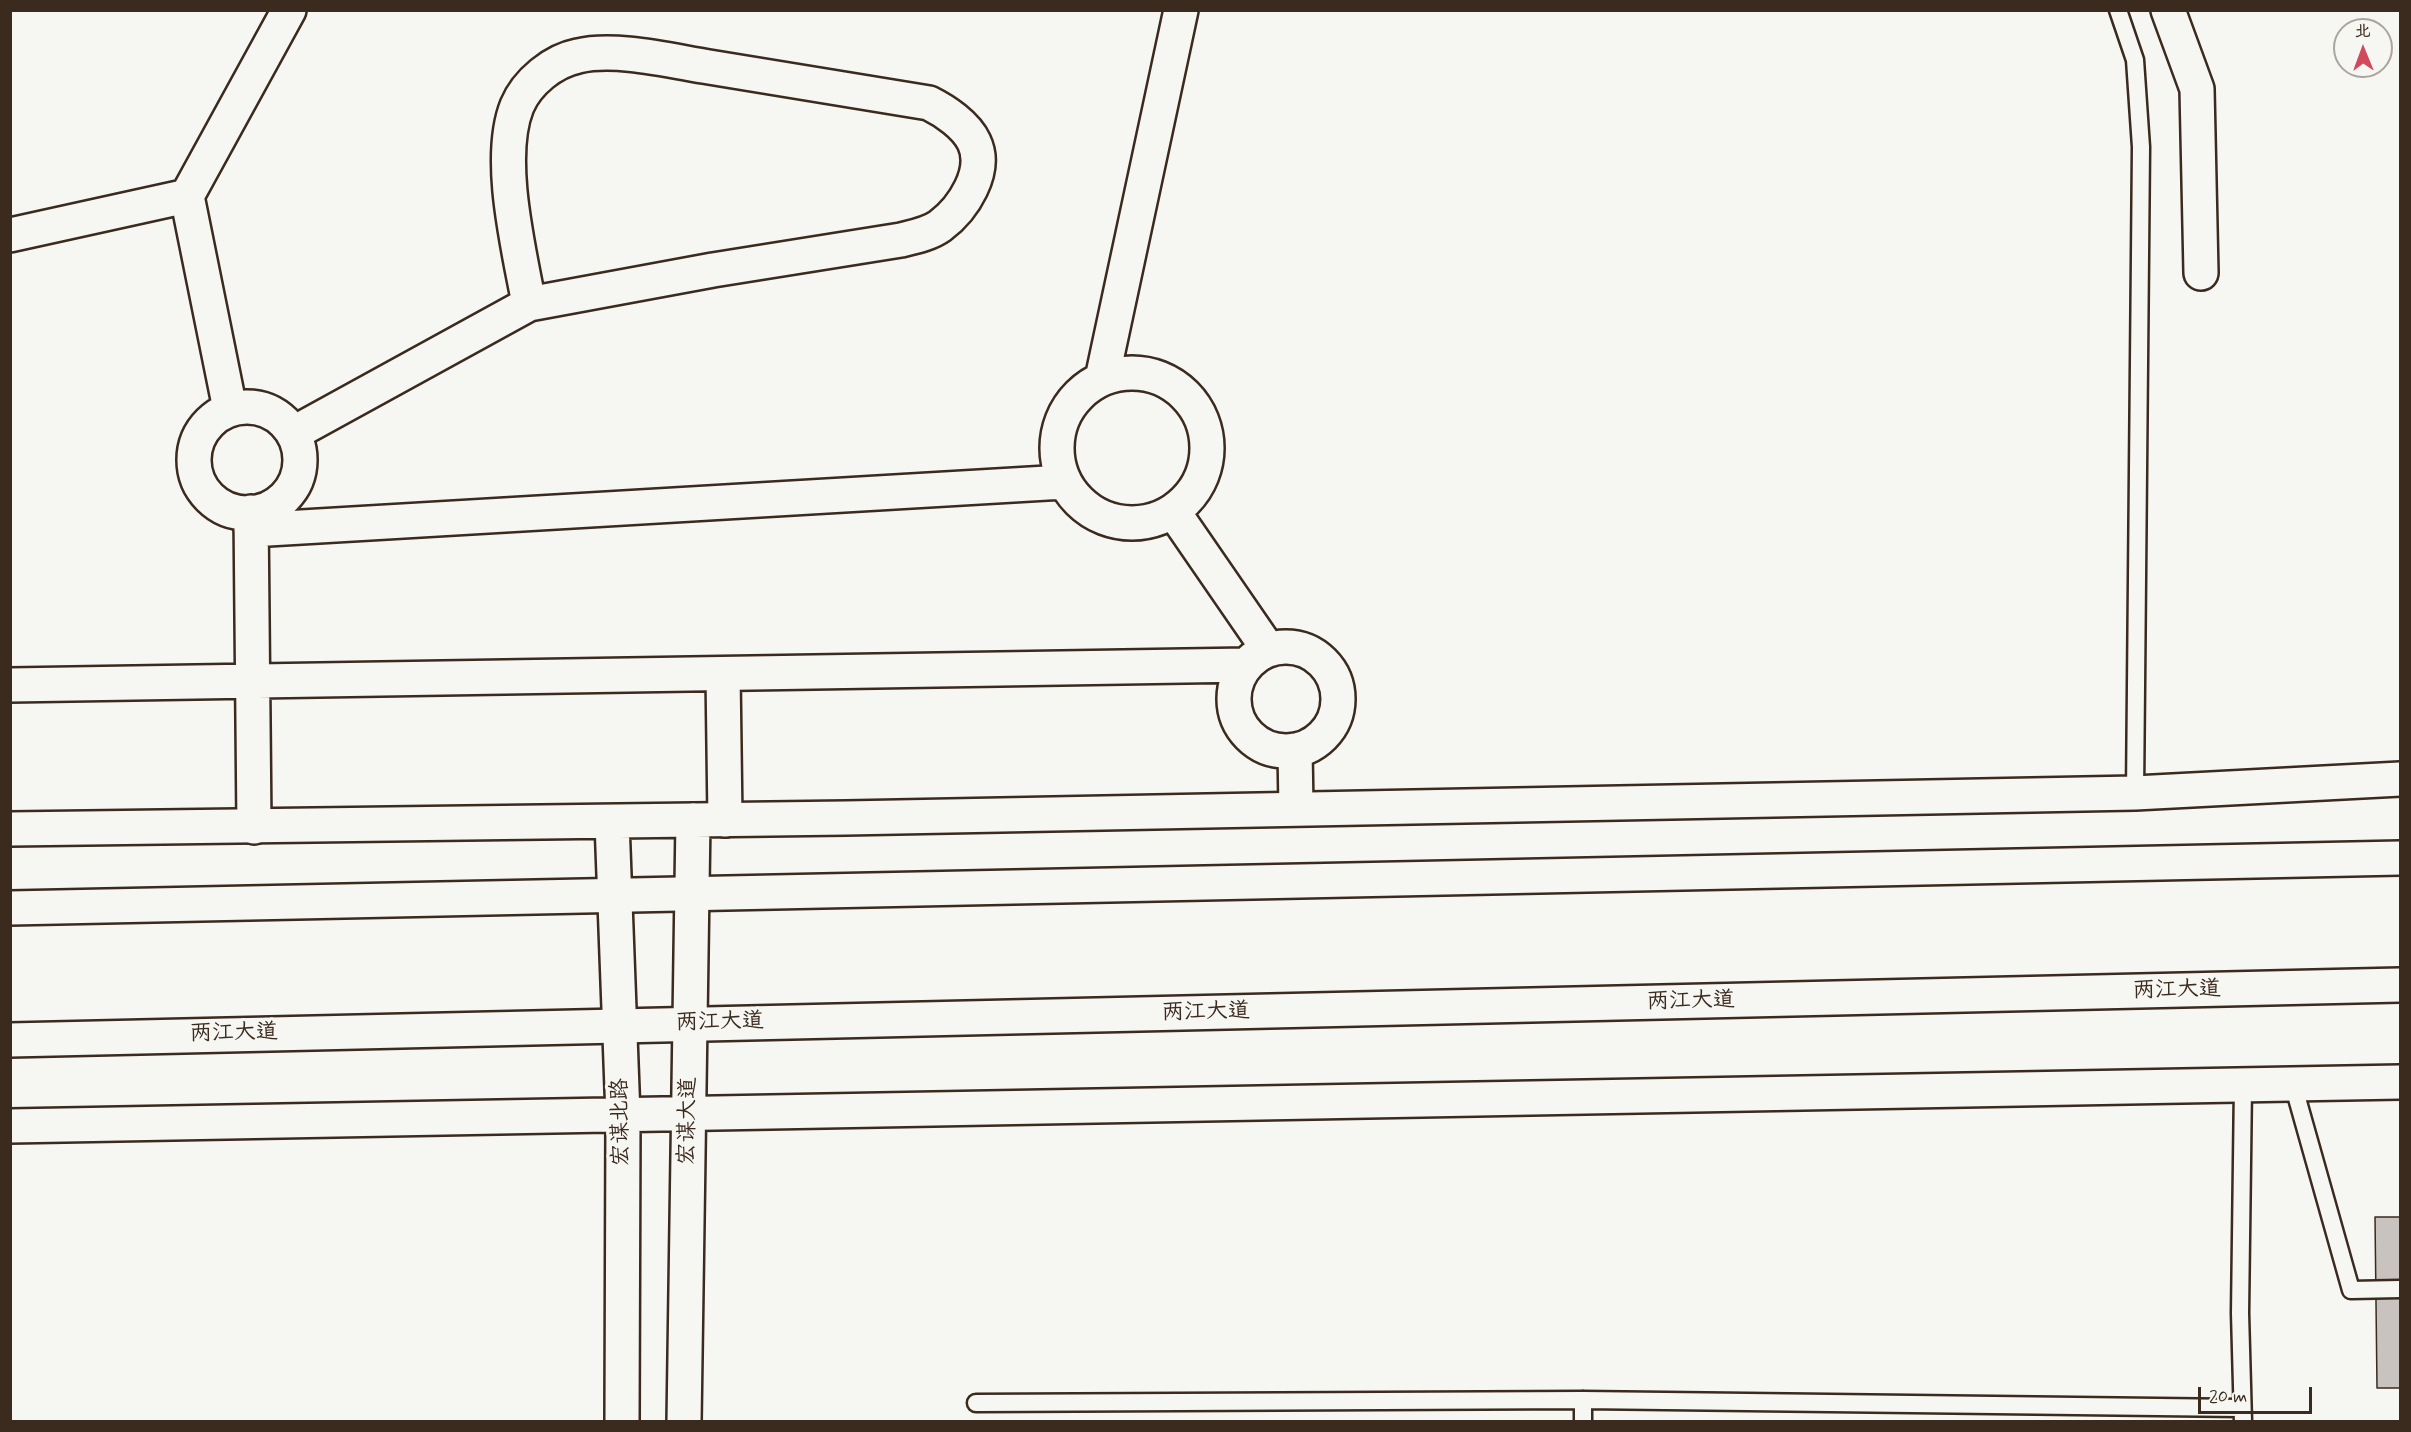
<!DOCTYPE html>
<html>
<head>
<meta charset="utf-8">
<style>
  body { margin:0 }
  #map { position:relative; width:2411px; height:1432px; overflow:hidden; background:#f6f6f2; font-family:Mynerve,"LXGW WenKai TC",sans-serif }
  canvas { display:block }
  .frame { position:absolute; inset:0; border:12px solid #3b2a1e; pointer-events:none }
  .north { position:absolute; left:2333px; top:18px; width:60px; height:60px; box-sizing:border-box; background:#f6f6f2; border:2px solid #aba49d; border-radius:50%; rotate:359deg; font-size:16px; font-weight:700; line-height:24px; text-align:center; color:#3b2a1e }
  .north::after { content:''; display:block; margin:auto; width:21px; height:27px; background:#d1495b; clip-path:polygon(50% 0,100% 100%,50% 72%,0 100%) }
  .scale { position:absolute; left:2198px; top:1387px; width:114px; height:27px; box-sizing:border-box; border:3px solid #3b2a1e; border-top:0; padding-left:8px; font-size:18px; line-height:21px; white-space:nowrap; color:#3b2a1e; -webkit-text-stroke:4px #f6f6f2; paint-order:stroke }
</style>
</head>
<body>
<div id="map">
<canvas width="2411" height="1432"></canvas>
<div class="frame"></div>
<div class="north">北</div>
<div class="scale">20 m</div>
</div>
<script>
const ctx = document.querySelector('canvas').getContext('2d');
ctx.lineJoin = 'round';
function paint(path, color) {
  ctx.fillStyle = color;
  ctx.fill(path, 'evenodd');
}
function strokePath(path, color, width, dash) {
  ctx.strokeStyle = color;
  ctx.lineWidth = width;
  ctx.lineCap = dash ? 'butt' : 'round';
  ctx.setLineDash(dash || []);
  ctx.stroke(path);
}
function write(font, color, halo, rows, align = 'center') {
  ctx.font = font + ' Mynerve,"LXGW WenKai TC",sans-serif';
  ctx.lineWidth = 6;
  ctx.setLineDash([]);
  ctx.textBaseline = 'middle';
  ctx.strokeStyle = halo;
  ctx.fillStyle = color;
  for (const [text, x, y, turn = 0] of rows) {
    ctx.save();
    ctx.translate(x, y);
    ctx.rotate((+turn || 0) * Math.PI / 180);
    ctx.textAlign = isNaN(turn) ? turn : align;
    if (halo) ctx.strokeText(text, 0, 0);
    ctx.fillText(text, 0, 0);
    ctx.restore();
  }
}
const building = new Path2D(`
  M2375,1217H2400V1388H2377Z`);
const lane = new Path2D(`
  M2118,10L2135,60L2141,147L2135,793
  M2293,1084L2351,1290L2400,1289
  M976,1403L1583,1400L2240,1408
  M1583,1422V1400
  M2243,1422L2240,1313L2243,1085`);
const street = new Path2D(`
  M2168,10L2197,89L2201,273
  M187,196L289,10
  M10,235L187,196L230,409
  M1057 448a75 75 0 1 1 150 0a75 75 0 1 1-150 0Z
  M1102,379L1181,10
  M194 460a53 53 0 1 1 106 0a53 53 0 1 1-106 0Z
  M294,433L529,304C519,250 496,158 517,106C527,82 553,61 578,56C616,47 671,61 709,67C782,79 856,91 929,103C945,111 966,125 974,142C988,171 963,209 940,226C929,234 913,237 901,240L713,270L529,304
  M1173,511L1268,649
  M251,512L254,827
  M251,530L1064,482
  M1234 699a52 52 0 1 1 104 0a52 52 0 1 1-104 0Z
  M723,674L725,820
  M10,685L1247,665
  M1295,750L1296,808`);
const secondary = new Path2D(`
  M612,822L623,1116L622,1422
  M10,829L846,818L2135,793L2400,779
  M10,1126L2400,1082
  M684,1422L693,820`);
const highway = new Path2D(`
  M10,908L2400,858
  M10,1040L2400,985`);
const streetNames = [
  ["两江大道",2177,991,-1],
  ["两江大道",1691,1002,-1],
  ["两江大道",1206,1013,-1],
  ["两江大道",720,1023,-1],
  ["两江大道",234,1034,-1],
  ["宏谋大道",689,1121,-89],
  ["宏谋北路",622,1122,-91]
];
paint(building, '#c8c3be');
strokePath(building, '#3b2a1e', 1.5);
strokePath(lane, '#3b2a1e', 21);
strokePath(street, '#3b2a1e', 38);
strokePath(secondary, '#3b2a1e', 38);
strokePath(highway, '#3b2a1e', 38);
strokePath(lane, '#f6f6f2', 16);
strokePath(street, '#f6f6f2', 33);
strokePath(secondary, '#f6f6f2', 33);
strokePath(highway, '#f6f6f2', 33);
write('22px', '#3b2a1e', '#f6f6f2', streetNames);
</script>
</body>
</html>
